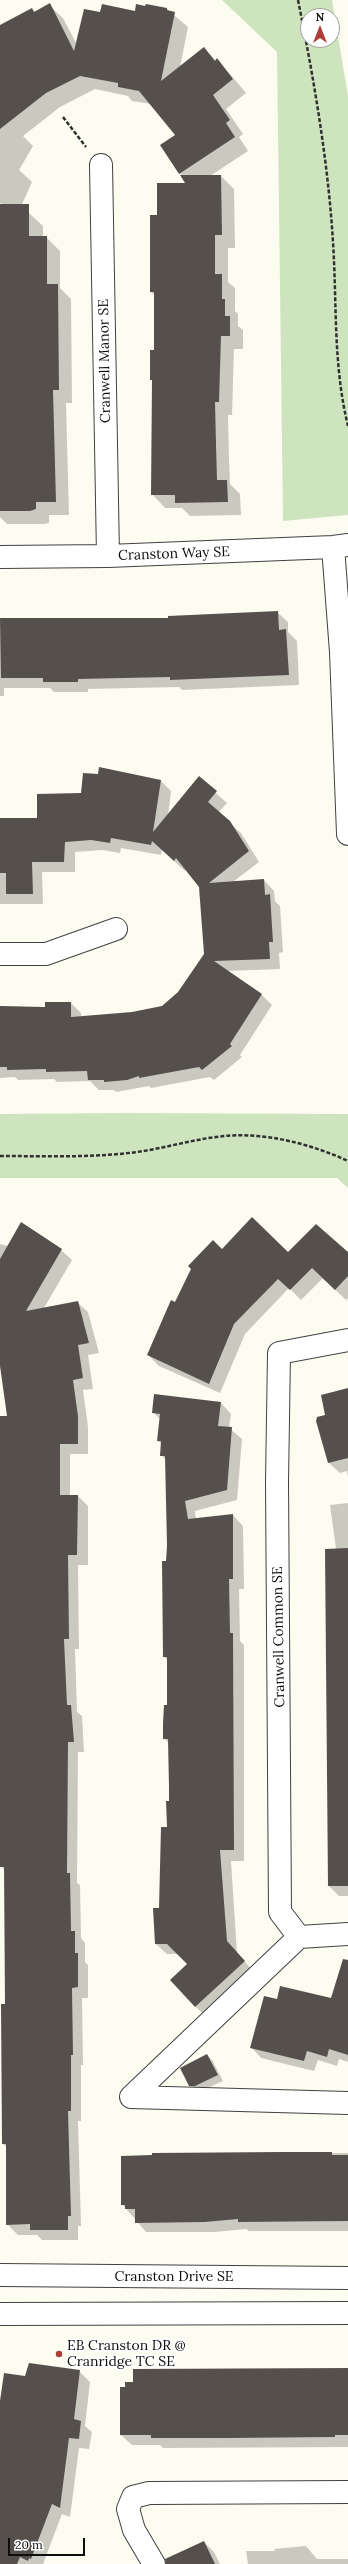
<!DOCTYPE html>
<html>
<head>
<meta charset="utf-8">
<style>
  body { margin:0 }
  #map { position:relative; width:348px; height:2564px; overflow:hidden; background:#fdfcf1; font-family:Lora,serif }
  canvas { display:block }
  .north { position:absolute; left:300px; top:8px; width:40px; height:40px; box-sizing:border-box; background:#fff; border:1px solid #9f9f9f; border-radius:50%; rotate:0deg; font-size:11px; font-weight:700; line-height:16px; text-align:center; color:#0e0e0e }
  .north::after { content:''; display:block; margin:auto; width:14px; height:18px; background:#ad3d37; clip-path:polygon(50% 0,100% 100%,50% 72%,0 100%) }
  .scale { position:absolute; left:8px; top:2538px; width:77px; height:18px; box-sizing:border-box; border:2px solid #0e0e0e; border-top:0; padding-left:5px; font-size:12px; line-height:14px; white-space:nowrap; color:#0e0e0e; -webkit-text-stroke:3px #fff; paint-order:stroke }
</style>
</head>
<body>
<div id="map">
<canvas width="348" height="2564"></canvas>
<div class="north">N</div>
<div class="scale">20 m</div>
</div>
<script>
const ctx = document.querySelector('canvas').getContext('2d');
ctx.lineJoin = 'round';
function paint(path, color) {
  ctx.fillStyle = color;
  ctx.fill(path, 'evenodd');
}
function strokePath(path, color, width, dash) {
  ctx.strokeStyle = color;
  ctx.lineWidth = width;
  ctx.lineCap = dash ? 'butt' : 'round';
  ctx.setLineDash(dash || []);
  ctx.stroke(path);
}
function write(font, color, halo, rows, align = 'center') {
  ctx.font = font + ' Lora,serif';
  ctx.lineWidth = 4;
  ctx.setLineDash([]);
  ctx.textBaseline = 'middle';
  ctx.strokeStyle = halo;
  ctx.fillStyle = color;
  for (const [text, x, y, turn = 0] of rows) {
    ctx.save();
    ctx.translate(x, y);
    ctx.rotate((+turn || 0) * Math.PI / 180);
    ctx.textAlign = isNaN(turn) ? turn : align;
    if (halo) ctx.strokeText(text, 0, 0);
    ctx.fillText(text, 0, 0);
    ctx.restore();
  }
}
const green = new Path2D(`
  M222,0H332L348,96V515L283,521L277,52ZM308,16H332V40H308Z
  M124,1113L348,1114V1188L337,1178H0V1114Z`);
const shadow = new Path2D(`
  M49,5L63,18L77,45L101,14L167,9L188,27L180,67L203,48L230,74L246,93L226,109L243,134L239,137L248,151L210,176H221L234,189L235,248H228V282L235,288V311L238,314V326L243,330V349H234L232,415H228L229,458L230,484L240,494L241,515L190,516L182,508H165L152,494L153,382L151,379L155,351V296L151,292L158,216L187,184L180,173L177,135L151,104L132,101L128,96L95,89L60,107L23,136L33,146L19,170L32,182L19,211L0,203V30L32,9L35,12Z
  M0,213H29L43,226V237H46L60,251V288L71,299L72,403H66L69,515H49V523L44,524H7L0,517Z
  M277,612L288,622V632L297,641L299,685L182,690L179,687L88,689V692H54L50,688H4V696H0V618L170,619Z
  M100,768L161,781L171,791L168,816L199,778L227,803L218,813L241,833L259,862L233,882L264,880L274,891L275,901L280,906L283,952L279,953L280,969L227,971L262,995L272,1005L240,1055L242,1057L214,1080L210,1077L151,1088L149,1086L116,1092L114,1090H99L90,1081L57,1082L54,1079L18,1080L15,1077L0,1078V1006L46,1008L71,1003L81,1013V1017L132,1013L162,1006L178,993L205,954L200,887L186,869L185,871L162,850L161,855L121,848L120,853L102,850L75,852V872H42L43,904H0V819H38L82,794L99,775Z
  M0,1244L8,1246L61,1250L72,1260L44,1308L77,1302L88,1312L99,1353L88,1355L93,1389L83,1390L88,1427V1454H70V1496H78L88,1506V1565H78L79,1649H75L77,1712L82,1716L84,1752H78L77,1883L80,1885L81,1938L85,1943V1962L88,1965V1998H82L83,2065H81V2121H78L81,2226H78V2240H42L37,2235H18L7,2224V2147L3,2144L6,2005L5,1870L1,1866L0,1417H8L0,1326Z
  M222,1250L288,1254L348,1252V1298L346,1300L323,1278L301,1300L289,1288L245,1334L220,1393L159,1366L148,1355L176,1304Z
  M348,1390V1477L347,1471L340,1473L329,1463L317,1421L326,1416Z
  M221,1403L231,1414L229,1428L242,1439L237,1500L195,1511L196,1519L233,1515L243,1526L244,1589H239L240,1641L244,1645V1861H231L237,1953L254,1972L206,2017L195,2006L188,1964L178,1954H167L156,1944L170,1802L169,1743L164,1738L168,1706V1660L164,1657L163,1562H167L168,1546L166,1460L161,1455L162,1444L158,1441L160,1419L153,1412Z
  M348,1503V1896H339L329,1886L336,1549L330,1505Z
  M348,1988V2062L339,2059L337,2066L318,2060L314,2071L261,2058L251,2047L278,2000L332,1999Z
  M207,2055L212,2060L223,2081L201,2091H195L189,2086Z
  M348,2153V2231H249L246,2229L215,2232H146L122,2204L153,2154Z
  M348,2369V2447L163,2448L160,2445H132L121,2435Z
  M79,2371L90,2382L85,2426L92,2432L89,2449L79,2448L70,2517L62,2514L43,2564H0V2408L26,2377Z
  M204,2542L214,2552L220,2564H181Z
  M306,2546L317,2559H348V2564H248L246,2551H275L274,2549Z`);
const building = new Path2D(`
  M50,3L74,51L84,9L100,12L102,4L135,11L136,4L145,6L146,4L167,8V10L175,12L161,81L204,47L215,61L217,58L233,79L213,95L230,120L226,123L235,137L179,174L160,145L175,135L139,91L118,87V83L80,76L46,93L0,129V25L32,8L34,12Z
  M180,175H221L222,235H215V274H222V299H225V316H230V336H221L219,402H215L216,444L217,480H227L228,502L175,503V495H151L152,380H150V350H154V292H150V215H157V183H185Z
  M0,204H29V236H47V284H58L59,390H53L56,502H36V509L30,511H0Z
  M278,611L279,630L286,629L289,675L170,680V677L78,679V682H43V678H1L0,618H168V616Z
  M99,767L161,780L153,832L199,776L217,791L208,802L230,821L249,851L209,883L264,879L265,895L270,894L273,942H269L270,959L214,961L262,994L230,1044L232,1046L202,1070L199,1067L139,1078V1076L127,1080L104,1082V1080H88L87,1071L46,1072V1069L7,1070V1067H0V1006L45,1007V1002H71V1017L132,1012L162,1006L178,992L204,954L199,887L176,858L174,861L152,841L151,845L111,838L110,843L91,840L65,842L64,862H32L33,894H6V873H0V818H37V794L81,793L83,773L98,774Z
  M252,1217L288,1252L316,1224L348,1252V1276L335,1290L312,1268L290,1290L278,1279L234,1324L209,1384L147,1355L171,1300L175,1302L191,1269L188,1266L213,1240L222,1249Z
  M21,1222L62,1249L26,1311L78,1301L89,1343L78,1345L83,1378L73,1380L78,1416V1444H60V1495H78L77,1555H68L69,1639H64L67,1705H71L74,1742H68L67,1873H70L71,1931H75V1953H78V1987L72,1988L73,2055H71V2111H68L71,2216H68V2230H30V2224L6,2225V2144H2L1,2004H5L4,1867H0V1416H7L0,1366V1259Z
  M348,1388V1458L328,1463L316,1421L317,1417L325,1415L321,1395Z
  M154,1394L221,1402L218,1426L232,1427L227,1490L185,1501L188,1519L233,1514V1579H229L230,1633H233L234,1850H220L227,1941L245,1961L195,2007L170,1980L187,1964L167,1944H155L153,1908H159L161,1827H167L166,1801H169V1787L168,1739H163V1723L164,1705H167V1657H163L162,1561H166L167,1546L165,1456H160L161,1441H157L160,1414L152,1413Z
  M348,1548V1886H328L325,1549Z
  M343,1959L348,1960V2055L329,2049L327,2057L307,2051L304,2061L250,2048L264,1996L277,1999L280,1986L331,1998Z
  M207,2054L218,2075L195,2086H189L180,2068Z
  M280,2152H332V2155H348V2221L238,2222V2219L205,2222L135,2223V2209H125V2205H121V2156L152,2155V2153Z
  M29,2363L80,2370L74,2419L81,2421L79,2439L69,2438L60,2508L52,2504L31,2559L29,2558L28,2561L20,2557L17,2564H0V2401L4,2373L25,2376Z
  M348,2368V2435H335V2437L229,2438H151V2435H120V2387H125V2382H133V2369Z
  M204,2541L215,2564H166L165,2559Z`);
const path = new Path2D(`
  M298,0C314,80 328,161 333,242C337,304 333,365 348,426
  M63,117L86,147
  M0,1156C45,1156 92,1158 137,1152C166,1148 194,1139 224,1136C265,1132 311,1144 348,1161`);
const minor = new Path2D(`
  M101,165L108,556
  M333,547L341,652L348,834
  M0,557L108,556L333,547L348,545
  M0,954H46L116,929
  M348,1340L279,1353L277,1482L280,1912L299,1937L348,1934
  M299,1937L131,2097L348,2103
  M0,2275L348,2278
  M0,2314L348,2313
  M154,2564L134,2530L128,2509L133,2497L149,2493L348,2492`);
const markers = [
  [59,2354,4,"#ad3d37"]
];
const streetNames = [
  ["Cranwell Manor SE",105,361,-91],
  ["Cranston Way SE",174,554,-2],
  ["Cranwell Common SE",279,1637,-91],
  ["Cranston Drive SE",174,2277]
];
const poiNames = [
  ["EB Cranston DR @",67,2346],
  ["Cranridge TC SE",67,2362]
];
paint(green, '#cee4be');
paint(shadow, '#0003');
paint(building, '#55504c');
strokePath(minor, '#414141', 24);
strokePath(path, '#303030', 2.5, [4, 2]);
strokePath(minor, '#fff', 22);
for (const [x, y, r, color] of markers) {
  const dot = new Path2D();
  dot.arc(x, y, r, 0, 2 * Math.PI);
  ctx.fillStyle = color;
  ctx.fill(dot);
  strokePath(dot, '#fff', 1.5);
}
write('14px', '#0e0e0e', '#fff', streetNames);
write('14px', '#0e0e0e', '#fff', poiNames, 'left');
</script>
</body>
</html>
